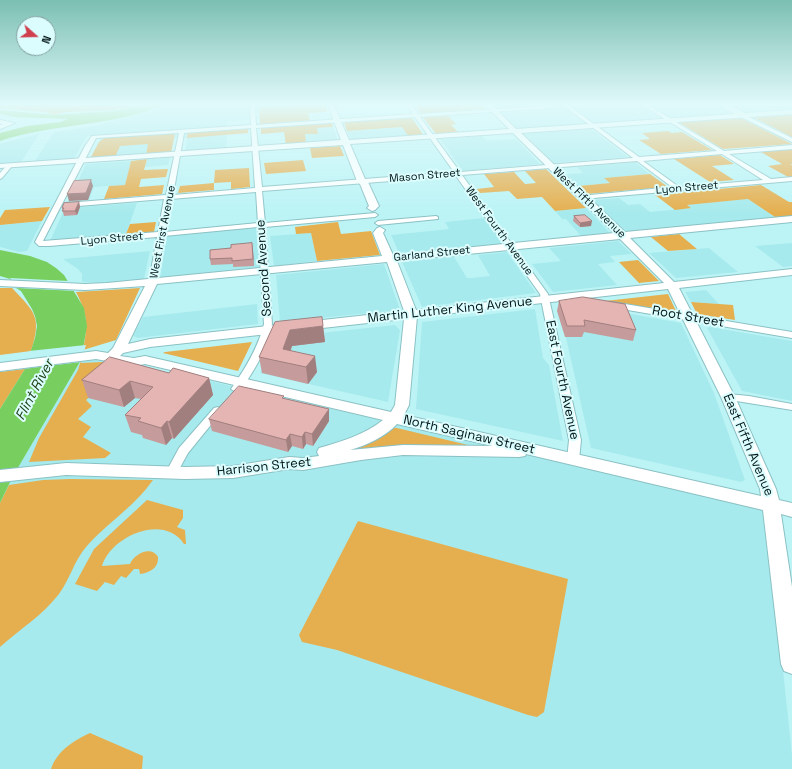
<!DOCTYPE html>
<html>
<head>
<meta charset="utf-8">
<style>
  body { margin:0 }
  #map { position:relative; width:792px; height:769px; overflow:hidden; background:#bcf4f6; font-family:"Space Grotesk",sans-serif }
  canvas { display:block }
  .north { position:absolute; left:16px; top:16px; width:40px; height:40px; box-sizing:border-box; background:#dcfdfe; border:1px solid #84a0a1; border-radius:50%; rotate:110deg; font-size:11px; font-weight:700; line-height:16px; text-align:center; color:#011415 }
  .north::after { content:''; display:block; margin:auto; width:14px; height:18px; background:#d03f4e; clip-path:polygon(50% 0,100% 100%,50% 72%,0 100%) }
</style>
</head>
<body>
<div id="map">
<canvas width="792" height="769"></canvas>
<div class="north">N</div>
</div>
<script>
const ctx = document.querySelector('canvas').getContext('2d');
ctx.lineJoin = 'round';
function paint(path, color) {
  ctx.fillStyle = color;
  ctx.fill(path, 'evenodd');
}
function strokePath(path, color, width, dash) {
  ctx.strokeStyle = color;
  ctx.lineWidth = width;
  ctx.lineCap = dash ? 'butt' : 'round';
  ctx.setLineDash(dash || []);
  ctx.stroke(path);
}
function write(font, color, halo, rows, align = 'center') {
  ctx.font = font + ' "Space Grotesk",sans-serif';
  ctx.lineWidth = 4;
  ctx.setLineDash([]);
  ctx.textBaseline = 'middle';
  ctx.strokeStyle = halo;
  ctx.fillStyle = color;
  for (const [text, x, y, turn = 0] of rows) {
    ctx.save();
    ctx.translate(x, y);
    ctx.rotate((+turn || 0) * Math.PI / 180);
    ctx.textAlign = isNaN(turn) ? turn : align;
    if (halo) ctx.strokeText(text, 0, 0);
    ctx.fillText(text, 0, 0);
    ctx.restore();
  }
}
const built = new Path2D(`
  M167,105H274L276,112L249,114L250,120L226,122V136H227L226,149L185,152L187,138L174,139L171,153L90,159L102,136H90L86,137L74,159L34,162L54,132L101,125L102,123L137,116Z
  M493,105H717L730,112L729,115L521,129H518Z
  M728,105H792V111L746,113Z
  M333,127L338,141L306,144L304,134H317L316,128Z
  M403,127L409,137L351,140L347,131Z
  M591,129L628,157L554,163L523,133Z
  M40,133L21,162L0,163V144Z
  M482,136L487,141L516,139L540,164L463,171L440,139Z
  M170,158L168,165L145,167L147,159Z
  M131,161L125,185L94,187L89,200L68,202L86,164Z
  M635,162L650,174L605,178L610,183L579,186L567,174L583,173L577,167Z
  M619,198L628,205L640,204L650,212L690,208L686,205L748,199L775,217L627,232L593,200Z
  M137,203L126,234L50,241L65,208Z
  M586,208L610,233L581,236L566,219H562L555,211Z
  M484,218L502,244L399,253L391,235L449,229L445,222Z
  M42,221L27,251L19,252L0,247V225Z
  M256,228L259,268L160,278L167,236Z
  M311,233L317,261L274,266L270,236Z
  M618,241L632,254L610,256L615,262L598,264L617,285L553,292L532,264L561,261L549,248Z
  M792,243V266L783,267L755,246Z
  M709,248L738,272L676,278L649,253Z
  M150,251L144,279L139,280L102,283L83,282L82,281V274L78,269L63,259Z
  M507,252L536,293L422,307L402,262L454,257L467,278H472L490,276L478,255Z
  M384,264L400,310L280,322L276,275Z
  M706,290L719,304L691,302L685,292Z
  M257,304L258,324L138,338L133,336L143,317Z
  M577,304L681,323L714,393L745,480L741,482L591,448L559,307Z
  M535,309L543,358L549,365L563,441L416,409L422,322Z
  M395,325L400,330L388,402L260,373L275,338Z
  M710,327L792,341V401L742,391L707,328Z
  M97,359L192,377L367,417L766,510L792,755V769H0V503L12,478L81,360Z`);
const green = new Path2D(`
  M0,105H136L113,110L66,112L54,115L45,112L0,108Z
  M300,105H325L327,112L308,113L310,121L260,124L259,108Z
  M415,105H482L486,110L421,114Z
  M792,114V137L753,117Z
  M448,116L456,124L451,125L459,133L437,135L423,117Z
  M412,118L424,136L409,137L402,127L347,131L344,122Z
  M741,118L792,144L723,149L678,122Z
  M332,123L333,127L317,128L318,134H305L306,144L286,145L284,132L261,134V128Z
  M248,129V133L187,138L188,132Z
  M668,131L672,133L682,132L712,150L661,154L639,140L650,139L642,133Z
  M175,133L171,153L146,155L148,144L120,146L115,157L90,159L99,142L104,138Z
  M339,146H340L344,156L312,158L310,148Z
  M792,149V164H790L792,165V178H790L768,166L782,164L759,151Z
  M720,155L734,164L712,166L734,180L710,182L674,159Z
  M147,159L144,170L168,169L166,177L141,179L139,187L164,185L162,194L104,199L109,186L125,185L131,161Z
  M303,160L306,171L266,174L264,163Z
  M249,168L250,187L231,189V182L214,183V190L178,193L180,186L214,183L215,170Z
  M546,169L586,208L555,211L542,197L517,199L509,191L480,193L477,189L494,187L484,174L514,172L525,184L536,183L525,171Z
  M650,174L668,187L586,194L579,186L610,183L604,178Z
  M761,185L789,202H792V216L775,217L748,199L687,205L691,208L675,210L655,195Z
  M50,207L42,221L0,225V218L5,210Z
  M156,222L154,232L126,234L130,224Z
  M338,222L341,234L371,231L380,255L317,261L311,233L296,234L295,227Z
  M679,234L697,249L668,251L651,237Z
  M638,260L659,281L639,283L619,262Z
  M0,288H12C35,312 42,317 31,351L0,355Z
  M140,288L116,340L83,350C88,324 88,316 76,292Z
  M668,294L676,311L674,313L605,301Z
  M691,302L733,305L735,320L697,314Z
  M252,342L238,371L163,353L165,352Z
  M81,360V363L102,362L124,368L86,400L92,406L78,419L91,427L83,437L111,453L105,458L29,462L39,438L78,370Z
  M25,369L0,409V372Z
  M392,428H397L468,445V446L359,450V448L385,434Z
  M70,479L153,480C133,508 108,522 86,547C74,561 70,579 59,594C42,616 20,629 0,647V503L9,485L43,480Z
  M147,500L183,510V518L177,527L185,530L186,544H184C164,513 111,536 102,566L130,564C134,554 151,545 158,557C159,568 149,573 140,574L139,569H134L126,578L121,576L114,585L105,582L97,591L75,584L94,549Z
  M358,521L568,579L544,712L537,717L528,715L337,650L302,642L299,635Z
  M90,733L143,756L142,769H51C57,751 73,741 90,733Z`);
const water = new Path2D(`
  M138,105H164C111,127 53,123 0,141V133L27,126L60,122L68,119L15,117L0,114V110L54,115L115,111Z
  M0,250L30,256L47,262L56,268L64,275L84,308L87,326L81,360L12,478L0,503V409L25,369L35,338L37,326L35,316L32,309L21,291L16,288L10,279L0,276Z`);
const pier = new Path2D(`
  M10,278L68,281L76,291L16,288Z
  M86,345L81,362L23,369L29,351Z`);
const street = new Path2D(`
  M252,105H271L255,107L256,125L413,114L407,105H412L418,114L550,106L548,108L420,117L460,172L633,158L563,105H568L639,157L717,151L642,105H648L724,151L792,145V149L729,154L771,179L792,177V181L582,199L579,197L580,196L672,187L637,161L462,175L548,294L581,440L579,460L577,463H569L567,460L569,440L540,294L456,176L262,191L265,223L375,213L378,215L375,217L265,227L272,324C268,349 254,371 240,391L236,392L231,389C245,369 258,348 264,324L258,227L164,236L157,282L153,284L149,282L157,237L49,246H39L35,242L85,146L92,136L251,125L250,109ZM415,117L454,172L262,187L256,128ZM251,128L255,188L173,195L184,133ZM179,133L166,195L66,203L63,205L66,207L164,199L158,232L43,241L96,138ZM722,154L763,180L679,187L643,161ZM256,192L258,223L165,232L171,199Z
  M741,115H745L792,138V142L741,117Z
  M0,120L15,123L0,129V125L4,124H0Z
  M7,165L12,166L2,178L0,179V173Z
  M436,216L438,217V219L378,225L375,223L378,221Z
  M613,302L792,332V338L610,307L609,305Z
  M728,394L749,396L792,404V410L724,399L723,397Z
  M218,407L223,410L188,453L176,475L172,476L168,475L166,472L179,448L214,408Z`);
const secondary = new Path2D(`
  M328,105H334L349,140L509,129L485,105H492L516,129L735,114L720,105H729L745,113L792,110V114L521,133L625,232L792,216V222L630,238L674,282L792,269V275L679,288L735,397L776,489L779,500L792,503V517L781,514L792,587V674L784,671L781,664L763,510L526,454L525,456L519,457L403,455L361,460L303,470L289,469L233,478L185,479L66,475L0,482V470L66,463L185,467L233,466L289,457L303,458L319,456L317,452L319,448C343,441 364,435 383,420L145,364L134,366L96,359L0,371V363L96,351L108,353L113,348L145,286L85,290L0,286V280L85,284L107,283L382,256L373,233L377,228L380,227L385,230L383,233L393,255L614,233L513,133L350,144L365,179L368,182L379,206L375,210L372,211L367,208L369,206L360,184L357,181L343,145L0,168V164L341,140ZM620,239L664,283L416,310L397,261ZM387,262L404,311L150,339L128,344L157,284ZM668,289L721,397L760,489L761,496L404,415L409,405L417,317ZM404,319L395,405L391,412L145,356L134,358L120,356L123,353L150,347ZM397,424L493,446L403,445L350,450C367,445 385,437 397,424Z`);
const wall = new Path2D(`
  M79,202L80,207L77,215L64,216L62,208Z
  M574,216L591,226L580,227L573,221Z
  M252,243L254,266L233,267V264L211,265L210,259L231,248Z
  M559,301L636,330L633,341L584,332L582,337H565L557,311Z
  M323,326L325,342L292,346L291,350L317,372L308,384L262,373L259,357Z
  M169,373L209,378L213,395L174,439L172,438L166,445L143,438L142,435L131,432L125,415L141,399L135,398L124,407L88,398L82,380Z
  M284,399L329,421L313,446L306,444L303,449L292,446L288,452L212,431L209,419Z`);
const shadedWall = new Path2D(`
  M91,180L93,186L88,200L69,201L67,194Z
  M79,202L80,207L77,215L75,211Z
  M592,221L591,226L580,227V223Z
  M252,243L253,250L254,266L253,259Z
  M323,326L325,342L292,346L286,362L283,349L290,330Z
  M315,356L317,372L308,384L306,367Z
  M209,378L213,395L174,439L169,422Z
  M130,381L135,398L124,407L119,390Z
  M329,409V421L313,446L312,434Z
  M167,421L172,438L166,445L161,428Z
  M305,432L306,444L303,449L302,437Z
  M290,434L292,446L288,452L286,440Z`);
const building = new Path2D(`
  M91,180L86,193L67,194L74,181Z
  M79,202L75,211H62L64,208H62L64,203Z
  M585,215L592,221L580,223L574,216Z
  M252,243L253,259L232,261V258L210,259V250L231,248V245Z
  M583,297L625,304L636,330L584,320L585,326H567L559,301Z
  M322,317L323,326L290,330L283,349L315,356L306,367L259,357L275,322Z
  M110,357L169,373L173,368L209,378L169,422L167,421L161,428L138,421L141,418L125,415L153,387L130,381L119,390L82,380Z
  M239,386L284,396L282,398L329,409L312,434L305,432L302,437L290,434L286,440L209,419Z`);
const farStreetnames = [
  ["Mason Street",425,176,-5],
  ["Lyon Street",687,188,-5],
  ["West Fifth Avenue",589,203,44],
  ["West Fourth Avenue",499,231,54],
  ["West First Avenue",163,232,-79],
  ["Lyon Street",112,239,-5],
  ["Garland Street",432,254,-6]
];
const streetNames = [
  ["Second Avenue",264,268,-94],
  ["Martin Luther King Avenue",450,310,-6],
  ["Root Street",688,317,10],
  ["East Fourth Avenue",562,380,78],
  ["North Saginaw Street",469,435,13],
  ["East Fifth Avenue",748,445,67],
  ["Harrison Street",264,467,-6]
];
const waterNames = [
  ["Flint River",35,390,-62]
];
paint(built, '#a7eaed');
paint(green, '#e5af4f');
paint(water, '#78cf60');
paint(pier, '#bcf4f6');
strokePath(street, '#8bc1c4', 2);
strokePath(secondary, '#8bc1c4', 2);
paint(street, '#fff');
paint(secondary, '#fff');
paint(wall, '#c59c9b');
paint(shadedWall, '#a07f7e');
paint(building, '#e5b5b4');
strokePath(building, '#a07f7e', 1);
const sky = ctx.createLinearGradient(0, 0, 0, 213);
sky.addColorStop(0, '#7bbfb2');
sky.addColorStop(0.49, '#e1fafb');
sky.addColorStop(1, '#e1fafb00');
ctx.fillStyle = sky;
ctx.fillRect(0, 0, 792, 213);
write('11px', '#011415', '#dcfdfe', farStreetnames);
write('13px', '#011415', '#dcfdfe', streetNames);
write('italic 14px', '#1f4116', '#dcfdfe', waterNames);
</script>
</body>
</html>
